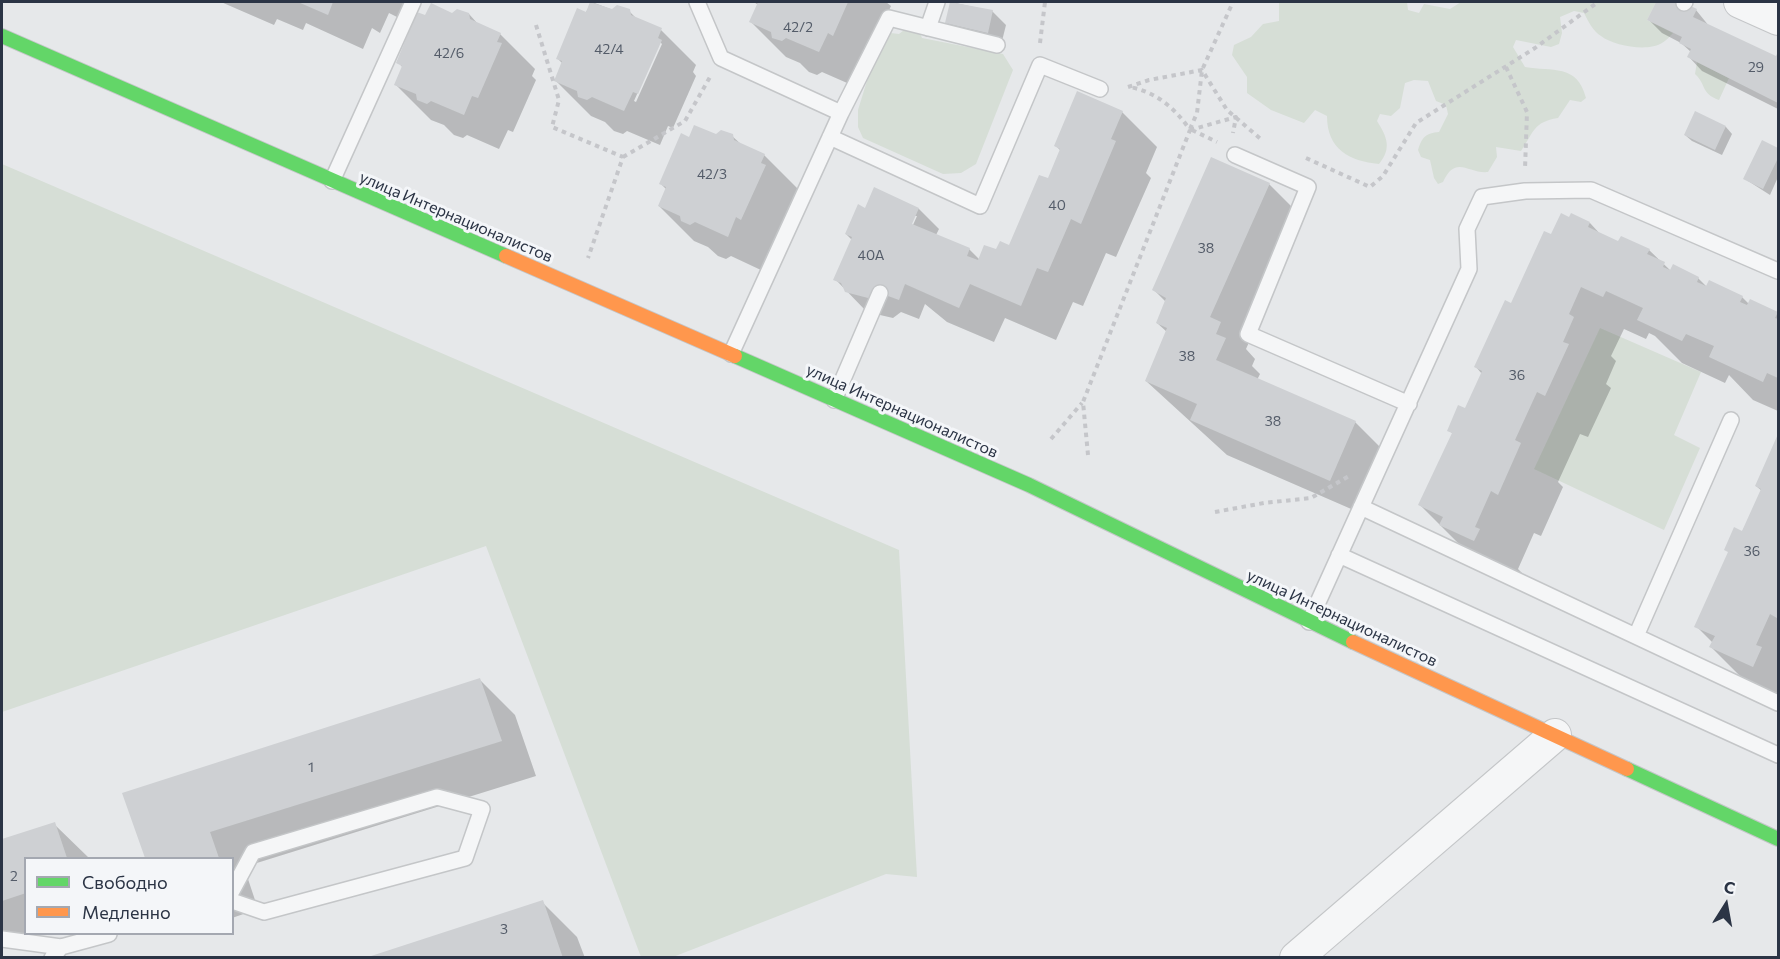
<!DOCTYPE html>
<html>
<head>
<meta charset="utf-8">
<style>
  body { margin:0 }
  #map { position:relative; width:1780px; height:959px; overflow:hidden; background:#e6e8ea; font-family:Commissioner,sans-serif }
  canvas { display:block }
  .frame { position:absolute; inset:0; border:3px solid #2b3445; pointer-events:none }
  .legend { position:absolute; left:24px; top:857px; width:210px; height:78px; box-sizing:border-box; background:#f4f6f9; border:2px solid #a4a8b1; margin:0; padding:8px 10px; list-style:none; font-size:18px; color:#2b3445 }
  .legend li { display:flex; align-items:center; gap:12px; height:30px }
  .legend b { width:30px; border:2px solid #a4a8b1 }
  .north { position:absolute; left:1696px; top:875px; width:60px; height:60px; -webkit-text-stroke:4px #f4f6f9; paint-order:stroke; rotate:11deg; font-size:16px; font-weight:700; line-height:24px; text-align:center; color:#2b3445 }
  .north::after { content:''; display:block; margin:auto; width:21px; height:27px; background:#2b3445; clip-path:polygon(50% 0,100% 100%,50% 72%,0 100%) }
</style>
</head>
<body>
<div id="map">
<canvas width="1780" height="959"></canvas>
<div class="frame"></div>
<ul class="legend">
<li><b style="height:8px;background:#63d668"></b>Свободно</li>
<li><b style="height:8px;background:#ff974d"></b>Медленно</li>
</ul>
<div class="north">С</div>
</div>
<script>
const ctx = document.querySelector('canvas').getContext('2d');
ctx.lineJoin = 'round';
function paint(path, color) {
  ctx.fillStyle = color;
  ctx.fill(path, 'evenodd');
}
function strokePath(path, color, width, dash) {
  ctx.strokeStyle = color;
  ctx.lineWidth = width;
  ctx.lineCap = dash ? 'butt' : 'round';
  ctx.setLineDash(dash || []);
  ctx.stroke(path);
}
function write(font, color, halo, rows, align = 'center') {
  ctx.font = font + ' Commissioner,sans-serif';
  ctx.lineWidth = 6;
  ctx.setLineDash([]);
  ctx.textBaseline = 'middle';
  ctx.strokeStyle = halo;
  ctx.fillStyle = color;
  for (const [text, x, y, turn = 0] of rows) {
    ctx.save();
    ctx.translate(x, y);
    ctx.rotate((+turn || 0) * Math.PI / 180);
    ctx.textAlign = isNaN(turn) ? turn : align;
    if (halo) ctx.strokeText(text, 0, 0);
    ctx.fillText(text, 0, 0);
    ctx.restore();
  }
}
const green = new Path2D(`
  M1279,2H1407L1408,10L1419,13L1424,4L1450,9L1461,2H1656L1647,20L1673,33C1670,36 1666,41 1662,43C1648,52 1614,46 1601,36C1593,31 1588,21 1584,13L1574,11L1560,17L1562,33L1559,44L1551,47L1516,40L1513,47L1525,67C1552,72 1577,63 1586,98L1581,102L1570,100L1558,118C1533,122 1534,132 1521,151L1496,147L1497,157L1488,172C1468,174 1456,154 1443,182L1438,184L1434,178L1430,160L1421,157L1418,150C1422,137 1426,133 1439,132L1448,114L1446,105L1436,101L1428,81L1414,80L1405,83L1400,108L1391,116L1380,114L1377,121C1387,137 1392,148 1379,164C1349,161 1327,149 1327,116L1315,110L1304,123L1271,110L1247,93V77L1232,55L1234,45L1251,37L1263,24L1279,21Z
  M908,27L919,31L922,38L1003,54L1013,70L976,164L961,173L943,174L863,138L858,127V110L882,32L899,34Z
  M1697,62L1729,78L1719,100C1700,93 1707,85 1695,74Z
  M2,164L899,550L917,877L886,874L673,957H641L486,546L2,712Z
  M1600,328L1701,372L1674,435L1700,448L1664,530L1534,469Z`);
const shadow = new Path2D(`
  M221,2H409L401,19L389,13L380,33L372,28L363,49L306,23L303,30L277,19L274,25Z
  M592,2L613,10L629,11L638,20L661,30L696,65L693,72L696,76L673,128L668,126L660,145L627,131L623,134L614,131L605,122L591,116L556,81L563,64L558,59ZM660,42L662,44L636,102L634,101Z
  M754,2H886L891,6L854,86L822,72L817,75L809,72L800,63L786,57L751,22L758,5Z
  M951,2L992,11L1006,25L1001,45L960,36L947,23Z
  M1658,2H1678L1696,10L1709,26L1777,58L1778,55V109L1702,71L1689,57L1691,52L1681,43L1662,33L1649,20Z
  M469,14L478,24L500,34L535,69L532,76L536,80L513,132L508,130L499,149L467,135L463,138L454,135L444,125L431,120L396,85L403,68L398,62L426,17Z
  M1122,112L1157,147L1146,173L1151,178L1116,257L1106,253L1083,306L1073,302L1056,340L1005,318L994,342L947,322L925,304L919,319L901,312L893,318L867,312L835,279L852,240L846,234L865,210L874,189L919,209L939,229L936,235L969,249L980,260L1010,247L1049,180L1061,151L1055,145ZM914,216H917L889,279Z
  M1695,113L1726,127L1732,134L1722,155L1692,141L1685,135Z
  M732,136L742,145L764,155L799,190L763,271L731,256L726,259L718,256L708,247L694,241L659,206L666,189L661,184L690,139Z
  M1763,142L1778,150V177L1770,195L1745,179Z
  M1269,184L1304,219L1246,349L1255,359L1252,366L1260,374L1257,380L1355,422L1390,457L1365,515L1227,455L1146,381L1167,332L1157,323L1166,302L1154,290Z
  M1590,223L1602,236L1619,243L1649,250L1671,271L1698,278L1707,287L1710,282L1742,297L1749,304L1777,313L1778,411L1753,400L1729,375L1725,383L1682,363L1655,336L1649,333L1646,339L1624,329L1611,356L1616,361L1606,384L1611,388L1588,437L1580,434L1558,482L1563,487L1541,536L1534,533L1518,569L1522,573L1518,583L1463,548L1420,505L1453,434L1449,430L1466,410L1482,374L1476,367L1552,236Z
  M1778,437V701L1754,690L1711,647L1713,643L1696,626L1762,491L1756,486Z
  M480,680L515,715L536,776L244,867L258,909L232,918V858H147L124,794Z
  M54,824L89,858H26V934H43L2,946V840Z
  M542,902L577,937L585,958H371Z`);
const building = new Path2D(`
  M298,2H333L328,15Z
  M590,2L612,9L617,5L630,9L631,15L662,28L658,38L662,40L638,94L633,92L624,111L592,97L587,100L578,97L577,91L554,81L562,61L556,59L577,8L586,12Z
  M758,2H848L833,36L828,33L819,52L786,38L782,41L772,38L771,32L749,22Z
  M950,2L993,10L988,33L945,23Z
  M1656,2H1682L1697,9L1693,17L1776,56L1778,52V103L1687,57L1691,49L1679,43L1682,37L1647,20Z
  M431,3L452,13L457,9L469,13L470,19L501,33L497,42L502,43L478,98L472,96L464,115L431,101L427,104L417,100L416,94L394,85L402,66L396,63L417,12L425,15Z
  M1077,91L1123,111L1111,139L1116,141L1081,224L1071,219L1048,272L1037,268L1021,306L970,284L959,308L905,284L899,300L880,293L872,299L845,292L841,283L833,280L852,237L845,234L858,204L865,208L874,187L919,208L912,224L970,248L967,256L978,260L984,245L996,249L1000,241L1009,245L1039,175L1048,178L1060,149L1054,146Z
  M1695,111L1726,126L1715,150L1684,135Z
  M694,125L716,134L721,130L733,134L734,140L765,154L761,163L766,165L741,220L736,217L728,237L695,222L690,225L681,221L680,216L658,206L666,187L659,184L681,133L689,137Z
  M1762,140L1778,148V158L1763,189L1743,179Z
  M1211,157L1270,183L1210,317L1221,322L1216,334L1226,338L1216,360L1356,421L1330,481L1190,420L1197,404L1145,381L1167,328L1156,323L1166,298L1152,290Z
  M1561,213L1569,217L1571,213L1590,222L1588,227L1618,241L1621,236L1650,249L1647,254L1665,262L1663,267L1670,270L1673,264L1699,277L1697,282L1706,286L1709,280L1743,296L1740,302L1747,305L1750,299L1778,312L1775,318L1778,319V378L1767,373L1763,382L1709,357L1714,346L1686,334L1682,341L1637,320L1643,308L1606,291L1603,297L1581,287L1569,314L1574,317L1563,342L1569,344L1545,396L1537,392L1515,440L1521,443L1498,495L1491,491L1475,527L1480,529L1474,541L1439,525L1443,517L1418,505L1452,433L1447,431L1458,405L1465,408L1482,371L1474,367L1505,300L1511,303L1544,231L1551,234Z
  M1778,434V614L1777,618L1770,614L1756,645L1762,647L1753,667L1709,647L1715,636L1694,627L1728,552L1724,550L1734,527L1742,531L1761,489L1755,486Z
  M480,678L502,741L210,832L219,858H145L122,793Z
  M55,822L67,858H26V893L2,901V839Z
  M543,900L563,958H368V957Z`);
const path = new Path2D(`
  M536,25L559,100L552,127L623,157L588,258
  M1040,43L1045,2
  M1506,67L1527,112L1525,169
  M1128,87L1149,80L1202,70L1227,110L1263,141
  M1190,129L1197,113L1202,70L1233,2
  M1190,130L1236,117L1233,133
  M1192,130L1217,142
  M623,157L685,121L710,77
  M1306,158L1370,187L1383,176L1416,123L1535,48L1598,2
  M1051,439L1082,403
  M1088,455L1083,402L1190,130C1175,108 1156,92 1130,87
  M1215,512L1264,503L1311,498L1351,475`);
const lane = new Path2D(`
  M697,2L721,58L841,113L731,354
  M1684,3L1685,2
  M928,28L937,2
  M841,113L889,18L997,45
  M830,137L980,206L1040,65L1100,89
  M1235,155L1308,187L1248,334L1409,404
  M332,181L413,2
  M834,400L880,293
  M1361,507L1778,703
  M1339,555L1778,755
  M1309,622L1469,269L1467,229L1482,197L1525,191L1591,190L1778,271
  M1636,636L1731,420
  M232,891L253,852L437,797L482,809L465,858L264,912L232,901
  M2,939L61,947
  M52,958L61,947L109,934`);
const street = new Path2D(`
  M1740,2L1778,19
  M1296,958L1555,735`);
const fast = new Path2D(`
  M2,36L506,256
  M735,356L1029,485L1353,642
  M1627,769L1778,839`);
const slow = new Path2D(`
  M506,256L735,356
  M1353,642L1627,769`);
const numberNames = [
  ["42/2",798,27],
  ["42/4",609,49],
  ["42/6",449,53],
  ["29",1756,67],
  ["42/3",712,174],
  ["40",1057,205],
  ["38",1206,248],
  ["40А",871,255],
  ["38",1187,356],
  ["36",1517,375],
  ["38",1273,421],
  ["36",1752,551],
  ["1",311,767],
  ["2",14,876],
  ["3",504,929]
];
const streetNames = [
  ["улица Интернационалистов",456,217,23],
  ["улица Интернационалистов",902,411,24],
  ["улица Интернационалистов",1342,618,25]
];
paint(green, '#d6ded6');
paint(shadow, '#0003');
paint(building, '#ced0d3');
strokePath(lane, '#c4c6c8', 18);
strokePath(street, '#c4c6c8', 34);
strokePath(fast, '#c4c6c8', 16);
strokePath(slow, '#c4c6c8', 16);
strokePath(path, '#c5c6ca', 4, [4.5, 4.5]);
strokePath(lane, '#f5f6f7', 15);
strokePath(street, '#f5f6f7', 32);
strokePath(fast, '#63d668', 14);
strokePath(slow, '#ff974d', 14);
write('14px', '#545c69', null, numberNames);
write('16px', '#2b3445', '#f4f6f9', streetNames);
</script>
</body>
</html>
